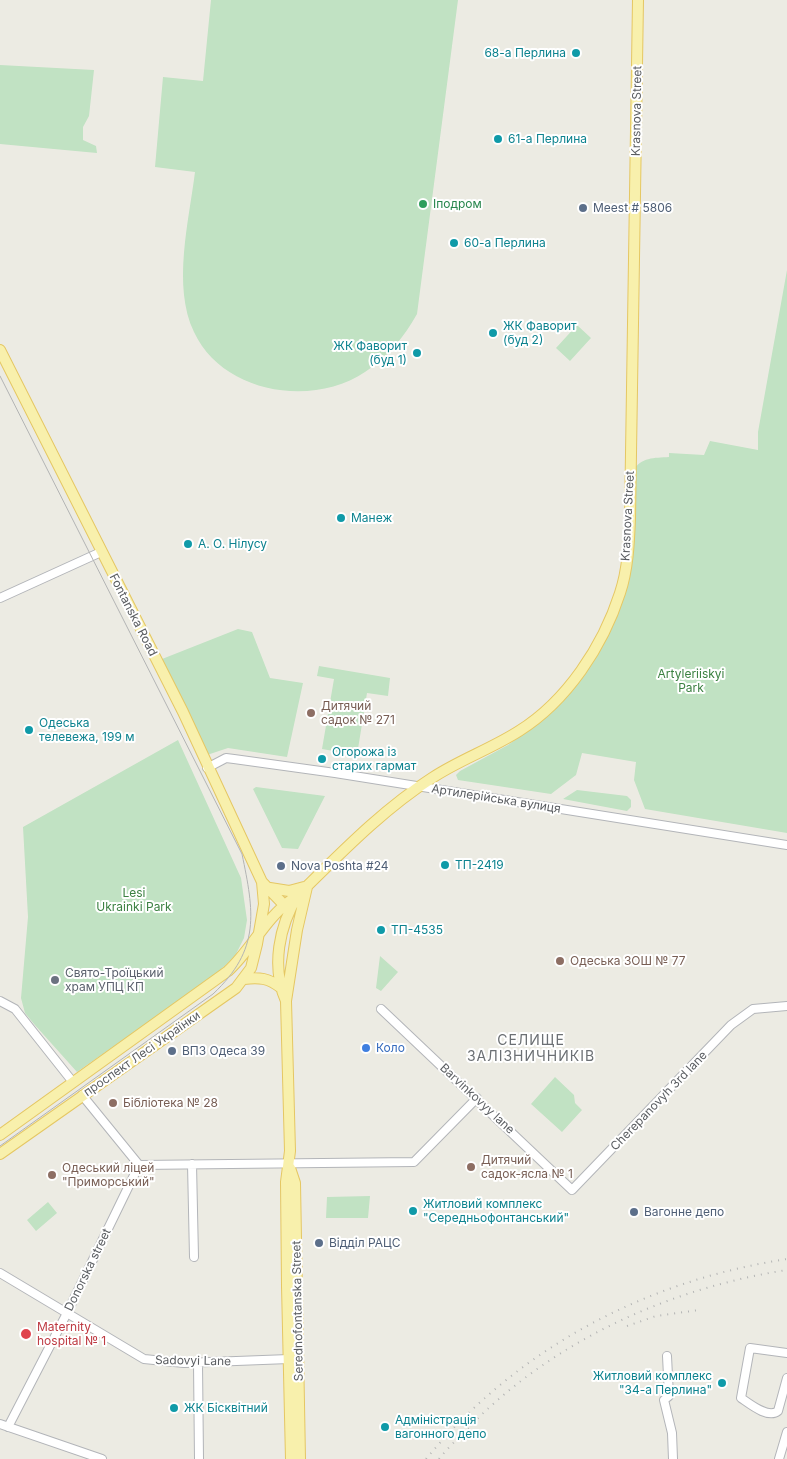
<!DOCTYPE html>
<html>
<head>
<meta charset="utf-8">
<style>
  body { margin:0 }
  canvas { display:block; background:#ecebe3 }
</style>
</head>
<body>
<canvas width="787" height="1459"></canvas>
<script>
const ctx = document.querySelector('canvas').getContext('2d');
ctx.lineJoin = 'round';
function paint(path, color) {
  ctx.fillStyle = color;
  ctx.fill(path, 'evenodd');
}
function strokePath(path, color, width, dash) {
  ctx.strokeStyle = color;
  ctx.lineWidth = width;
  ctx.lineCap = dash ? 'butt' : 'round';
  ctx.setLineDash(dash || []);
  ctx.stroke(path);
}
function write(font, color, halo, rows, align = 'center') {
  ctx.font = font + ' Inter,sans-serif';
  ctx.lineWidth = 4;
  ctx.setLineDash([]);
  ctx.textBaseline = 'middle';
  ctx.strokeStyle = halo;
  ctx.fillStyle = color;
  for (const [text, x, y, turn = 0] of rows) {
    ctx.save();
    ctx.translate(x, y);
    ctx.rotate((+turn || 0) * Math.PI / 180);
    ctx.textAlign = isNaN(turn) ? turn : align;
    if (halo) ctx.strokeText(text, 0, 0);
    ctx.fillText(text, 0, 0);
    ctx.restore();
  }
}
const green = new Path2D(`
  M211,0H458L417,314C404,337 388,357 365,372C312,408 222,393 194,332C172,286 189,221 195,172L155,167L163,77L203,81Z
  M0,65L94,70L89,116L83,127V140L96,146L97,153L0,144Z
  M787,270V833L645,809L634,780L636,762L582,753L576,775L551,794L458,780L456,775L460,771L508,745L548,716L566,696L617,613L633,471C641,457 654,458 669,457V453L704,455L710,441L758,450V432Z
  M577,325L591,338L570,361L556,348Z
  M238,629L252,632L270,678L303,683L287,757L228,748L204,756L157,661Z
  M319,666L390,678L388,696L367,693L357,755L322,749L334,679L317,676Z
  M178,740L241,878L247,920L244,938L235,956L214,976L77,1072L34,1024L25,1013L21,998L28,917L23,827Z
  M256,787L325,796L298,849L282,848L253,789Z
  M577,790L627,796L631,800V807L627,811L563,799Z
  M380,956L398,972L381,991L376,988Z
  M555,1077L574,1095L575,1103L582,1110L562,1132L531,1104Z
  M370,1196L368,1218H326L327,1197Z
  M48,1202L57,1213L36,1231L27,1220Z`);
const minor = new Path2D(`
  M0,598L101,552
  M207,768L226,758L234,759L335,773L787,845
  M0,1001L15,1009L72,1081
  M381,1009L572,1190L731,1025L753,1009L787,1006
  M82,1095L139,1165
  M192,1164L194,1257
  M139,1165L414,1162L477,1098
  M0,1273L144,1359L184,1363L289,1359
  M787,1353L750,1348L741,1398C750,1404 768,1419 778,1411L787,1378
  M667,1356L669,1396L664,1400L672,1433L673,1459
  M198,1363L199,1459
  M0,1424L102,1459
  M8,1427L67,1313L139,1165
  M779,1459L787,1432`);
const major = new Path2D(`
  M0,350L183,712L262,882L264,904L257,944L251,968L236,988L0,1154
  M262,882L289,910
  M270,888L289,891L304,887
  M244,979C259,977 269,978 281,988
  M286,1001C271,967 279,926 298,895C340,854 382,810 432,778C459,760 491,749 519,731C567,701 603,646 620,593C628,569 629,543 630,518L638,0
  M0,1135L228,971C251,950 265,919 291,900
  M290,1168L295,1183L300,1459
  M291,1459L287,1286L286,1182L290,1151L286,1001L297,930L307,887`);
const tram = new Path2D(`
  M0,376L242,854C254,912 261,949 213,994L0,1146`);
const rail = new Path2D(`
  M627,1326L656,1316L699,1310
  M426,1459C518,1348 645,1281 787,1259
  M439,1459C449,1446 462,1435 473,1423C557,1339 671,1288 787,1270`);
const markers = [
  [576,53,5,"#0f9aa8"],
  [498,139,5,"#0f9aa8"],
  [423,204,5,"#2e9e5b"],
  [583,208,5,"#5c6f8a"],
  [454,243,5,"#0f9aa8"],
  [493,333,5,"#0f9aa8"],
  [417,353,5,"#0f9aa8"],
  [341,518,5,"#0f9aa8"],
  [188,544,5,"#0f9aa8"],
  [311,713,5,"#8d6e63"],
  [29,730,5,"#0f9aa8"],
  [322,759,5,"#0f9aa8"],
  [445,865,5,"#0f9aa8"],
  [281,866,5,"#5c6f8a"],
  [381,930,5,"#0f9aa8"],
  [560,961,5,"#8d6e63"],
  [55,980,5,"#6b7280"],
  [366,1048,5,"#3f7fe0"],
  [172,1051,5,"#5c6f8a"],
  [113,1103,5,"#8d6e63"],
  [471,1167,5,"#8d6e63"],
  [52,1175,5,"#8d6e63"],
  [413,1211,5,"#0f9aa8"],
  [634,1212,5,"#5c6f8a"],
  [319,1243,5,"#5c6f8a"],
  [26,1334,6,"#e0444e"],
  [722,1383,5,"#0f9aa8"],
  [174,1408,5,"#0f9aa8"],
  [385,1427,5,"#0f9aa8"]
];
const cultureNames = [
  ["68-а Перлина",566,53,"right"],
  ["61-а Перлина",508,139],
  ["60-а Перлина",464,243],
  ["ЖК Фаворит",503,326],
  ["(буд 2)",503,340],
  ["ЖК Фаворит",407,346,"right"],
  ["(буд 1)",407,360,"right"],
  ["Манеж",351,518],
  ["А. О. Нілусу",198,544],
  ["Одеська",39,723],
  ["телевежа, 199 м",39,737],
  ["Огорожа із",332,752],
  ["старих гармат",332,766],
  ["ТП-2419",455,865],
  ["ТП-4535",391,930],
  ["Житловий комплекс",423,1204],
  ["\"Середньофонтанський\"",423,1218],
  ["Житловий комплекс",712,1376,"right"],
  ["\"34-а Перлина\"",712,1390,"right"],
  ["ЖК Бісквітний",184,1408],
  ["Адміністрація",395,1420],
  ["вагонного депо",395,1434]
];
const streetNames = [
  ["Krasnova Street",637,111,-89],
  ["Krasnova Street",628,516,-87],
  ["Fontanska Road",133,615,63],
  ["Артилерійська вулиця",496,799,9],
  ["проспект Лесі Українки",142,1054,-35],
  ["Barvinkovyy lane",477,1099,43],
  ["Cherepanovyh 3rd lane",659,1101,-46],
  ["Donorska street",88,1270,-64],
  ["Serednofontanska Street",298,1311,-91],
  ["Sadovyi Lane",193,1361,1]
];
const leisureNames = [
  ["Іподром",433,204]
];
const serviceNames = [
  ["Meest # 5806",593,208],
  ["Nova Poshta #24",291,866],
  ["ВПЗ Одеса 39",182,1051],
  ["Вагонне депо",644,1212],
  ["Відділ РАЦС",329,1243]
];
const parkNames = [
  ["Artyleriiskyi",691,674],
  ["Park",691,688],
  ["Lesi",134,893],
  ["Ukrainki Park",134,907]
];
const educationNames = [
  ["Дитячий",321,706],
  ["садок № 271",321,720],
  ["Одеська ЗОШ № 77",570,961],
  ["Бібліотека № 28",123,1103],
  ["Дитячий",481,1160],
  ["садок-ясла № 1",481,1174],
  ["Одеський ліцей",62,1168],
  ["\"Приморський\"",62,1182]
];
const worshipNames = [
  ["Свято-Троїцький",65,973],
  ["храм УПЦ КП",65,987]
];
const shopNames = [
  ["Коло",376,1048]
];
const healthNames = [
  ["Maternity",37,1327],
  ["hospital № 1",37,1341]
];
const neighbourhoodNames = [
  ["СЕЛИЩЕ",531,1041],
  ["ЗАЛІЗНИЧНИКІВ",531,1057]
];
paint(green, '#c1e2c3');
strokePath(minor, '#b3b5b9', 10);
strokePath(major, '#e5c763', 12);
strokePath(minor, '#fff', 8);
strokePath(major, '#f8f0ac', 10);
strokePath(tram, '#b3b4b4', 1);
strokePath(rail, '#b3b4b4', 2, [1, 6]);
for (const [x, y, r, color] of markers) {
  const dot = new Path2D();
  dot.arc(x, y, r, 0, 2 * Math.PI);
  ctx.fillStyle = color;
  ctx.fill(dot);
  strokePath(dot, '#fff', 2);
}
write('12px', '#0d838f', '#fff', cultureNames, 'left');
write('12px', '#5b5e62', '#fff', streetNames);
write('12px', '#27864d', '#fff', leisureNames, 'left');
write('12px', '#4e5e75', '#fff', serviceNames, 'left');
write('12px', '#3c8142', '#fff', parkNames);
write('12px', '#785e54', '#fff', educationNames, 'left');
write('12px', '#5b616d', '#fff', worshipNames, 'left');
write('12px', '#366cbe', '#fff', shopNames, 'left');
write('12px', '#be3a42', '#fff', healthNames, 'left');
ctx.letterSpacing = '1px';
write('14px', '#6c7074', '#fff', neighbourhoodNames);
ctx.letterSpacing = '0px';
</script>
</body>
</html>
